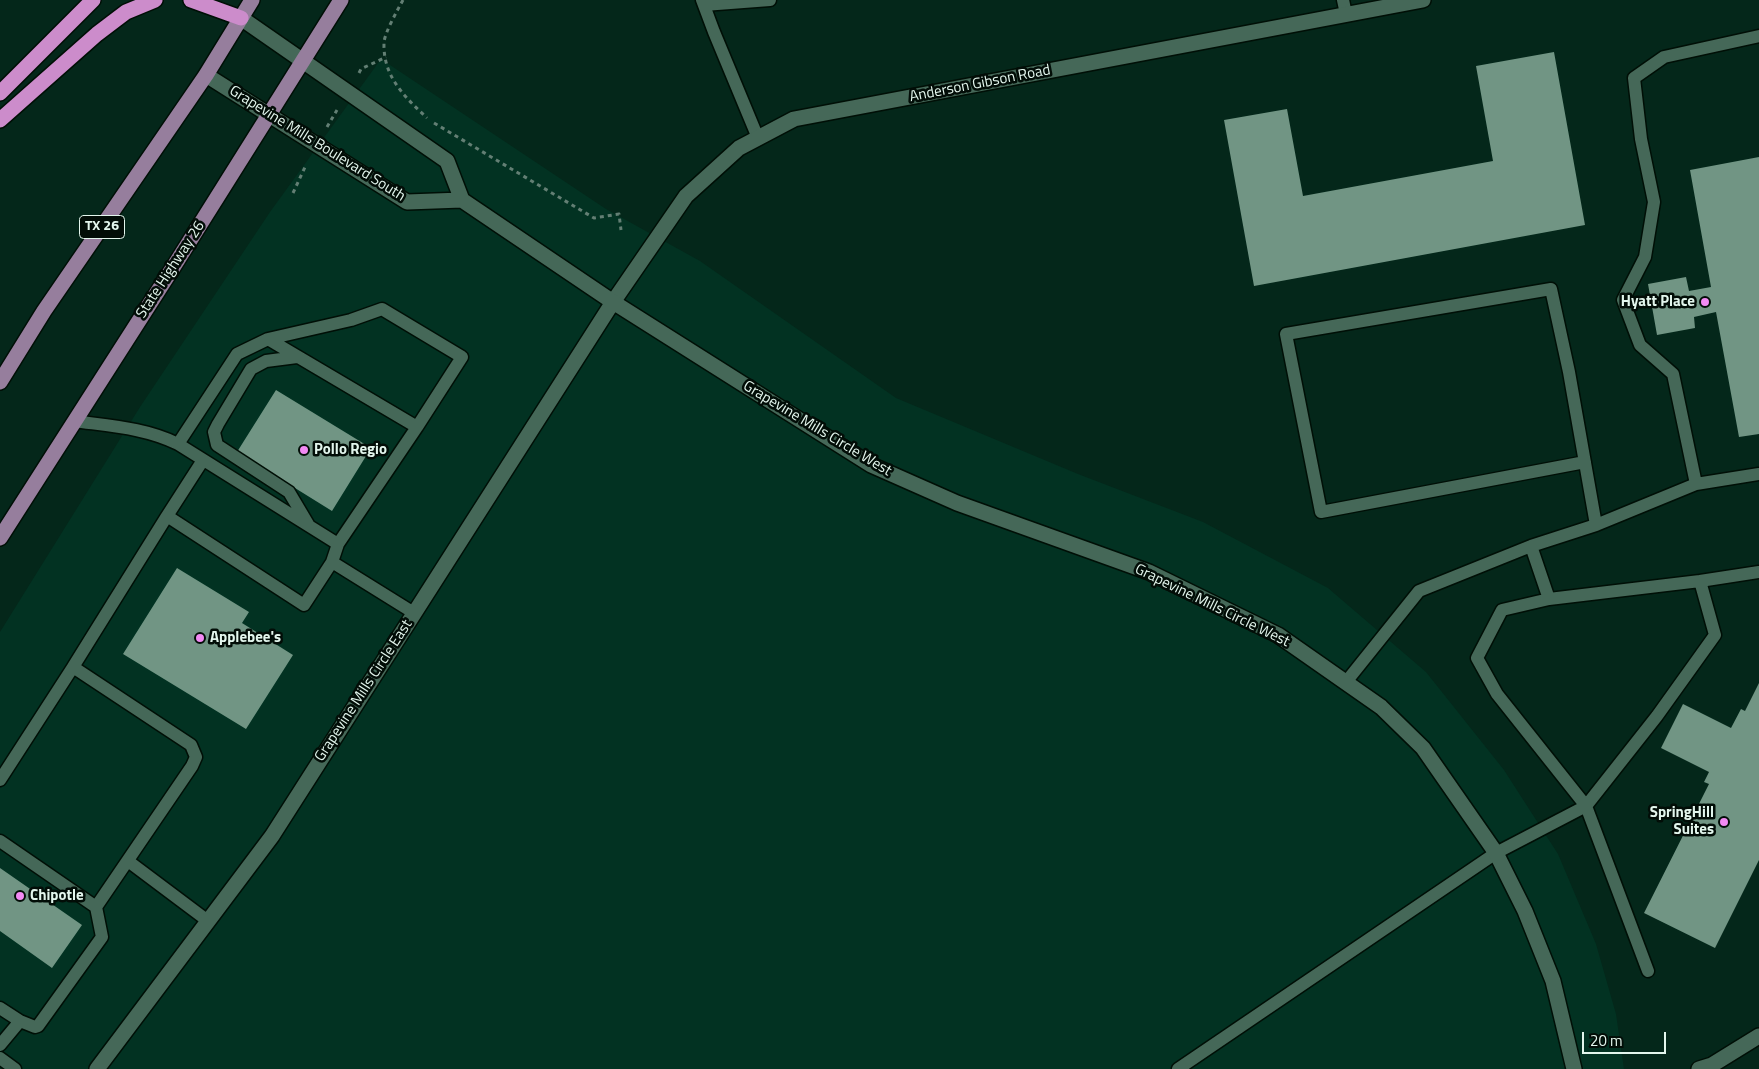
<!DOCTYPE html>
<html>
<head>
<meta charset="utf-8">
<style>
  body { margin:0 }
  #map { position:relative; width:1759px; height:1069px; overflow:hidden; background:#04271a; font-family:"Titillium Web",sans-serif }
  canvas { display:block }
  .scale { position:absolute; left:1582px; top:1032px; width:84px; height:22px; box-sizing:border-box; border:2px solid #e3f6ed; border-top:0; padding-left:6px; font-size:15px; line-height:18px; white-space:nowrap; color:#e3f6ed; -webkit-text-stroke:4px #020d07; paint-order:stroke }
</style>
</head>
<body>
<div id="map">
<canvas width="1759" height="1069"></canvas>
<div class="scale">20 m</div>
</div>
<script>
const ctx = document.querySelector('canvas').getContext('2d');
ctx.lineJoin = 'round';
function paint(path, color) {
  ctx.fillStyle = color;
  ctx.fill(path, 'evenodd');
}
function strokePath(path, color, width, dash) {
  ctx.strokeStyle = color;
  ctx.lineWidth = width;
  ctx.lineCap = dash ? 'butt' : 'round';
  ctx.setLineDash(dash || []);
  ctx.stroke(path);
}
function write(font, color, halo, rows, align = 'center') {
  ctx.font = font + ' "Titillium Web",sans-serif';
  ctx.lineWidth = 5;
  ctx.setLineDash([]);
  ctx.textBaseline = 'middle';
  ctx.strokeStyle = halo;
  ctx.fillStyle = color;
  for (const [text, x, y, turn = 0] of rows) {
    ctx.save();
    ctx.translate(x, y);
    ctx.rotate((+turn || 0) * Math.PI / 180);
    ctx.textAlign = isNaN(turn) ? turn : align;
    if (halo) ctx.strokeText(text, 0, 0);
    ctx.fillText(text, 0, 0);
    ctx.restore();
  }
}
const built = new Path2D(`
  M381,59L606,209L700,261L896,398L1078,474L1203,522L1328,588L1426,672L1504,770L1558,854L1596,944L1616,1014L1624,1069H0V632L140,407L270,212Z`);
const building = new Path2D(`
  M1554,52L1585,225L1254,286L1224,120L1287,109L1303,196L1493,161L1476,66Z
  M1759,157V434L1739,437L1716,312L1694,317L1695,328L1657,335L1648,284L1686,277L1689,291L1711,287L1690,170Z
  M276,390L371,448L332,511L237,452Z
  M177,568L249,612L242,623L293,655L246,729L123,654Z
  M1759,683V860L1715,948L1644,913L1709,784L1704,782L1709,772L1661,748L1683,704L1731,728L1741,709L1745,711Z
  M0,868L82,925L52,968L0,931Z`);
const path = new Path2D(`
  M403,0C398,9 384,34 384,43C383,77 405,97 427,118
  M359,73L361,69L386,57
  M434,123L594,218L619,214L621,230
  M327,127L337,110
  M293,193L306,165`);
const service = new Path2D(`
  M702,0L714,32L758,138
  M1343,0L1346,14
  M704,5L770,0
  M268,339L417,427
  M297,357L266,361L251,369L218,424L214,432L217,445L289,492L308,524
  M74,421C110,426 146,428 178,444
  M1696,484L1759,474
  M167,516L203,460
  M1596,525L1696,484L1673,374L1640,345L1623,300L1645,257L1654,202L1641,139L1634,78L1664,57L1759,36
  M1531,546L1596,525L1569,372L1551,289L1286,334L1321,512L1585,462
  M332,562L338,544L417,427L462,357L382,309L351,320L268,339L237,354L178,444L338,544
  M1700,581L1759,572
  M73,667L167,516L304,605L332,562L414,613
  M1346,682L1419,591L1531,546L1549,599L1502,610L1477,658L1497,694L1586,806L1657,716L1715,635L1700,581L1549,599
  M0,780L73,667L191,745L196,757L192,766L96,907
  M0,841L96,907L102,937L38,1026L35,1027L20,1021
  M128,861L208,921
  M0,1008L20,1021L0,1045
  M0,1058L15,1069
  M1178,1069L1496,853L1586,806L1648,971`);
const minor = new Path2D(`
  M613,302L686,196L739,148L794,119L1423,0
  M1699,1069L1712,1065L1759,1036`);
const tertiary = new Path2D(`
  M241,18L447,161L462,200L613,302L871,465L957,503L1149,572L1278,635L1381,707L1423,748L1496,853L1525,911L1553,981L1574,1069
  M206,75L407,202L462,200
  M97,1069L272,836L613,302`);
const primary = new Path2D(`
  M0,382L44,311L206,75L252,0
  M0,538L174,266L341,0`);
const motorway = new Path2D(`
  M191,0L241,18
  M0,93L93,0
  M0,120L97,34L126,12L155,0`);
const markers = [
  [1705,302,5,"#f28af3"],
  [304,450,5,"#f28af3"],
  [200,638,5,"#f28af3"],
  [1724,822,5,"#f28af3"],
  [20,896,5,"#f28af3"]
];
const shields = [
  [102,227,45]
];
const shieldNames = [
  ["TX 26",102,227]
];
const streetNames = [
  ["Anderson Gibson Road",980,84,-11],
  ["Grapevine Mills Boulevard South",317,144,32],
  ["State Highway 26",171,270,-57],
  ["Grapevine Mills Circle West",817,429,31],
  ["Grapevine Mills Circle West",1212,606,26],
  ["Grapevine Mills Circle East",364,691,-57]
];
const poiNames = [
  ["Hyatt Place",1695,302,"right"],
  ["Pollo Regio",314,450],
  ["Applebee's",210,638],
  ["SpringHill",1714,813,"right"],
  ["Suites",1714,830,"right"],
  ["Chipotle",30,896]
];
paint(built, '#023222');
paint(building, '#719584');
strokePath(service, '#000f06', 15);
strokePath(minor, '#000f06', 18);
strokePath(tertiary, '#000f06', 18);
strokePath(primary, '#000f06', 18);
strokePath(motorway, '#000f06', 18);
strokePath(path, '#637f74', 3, [4, 4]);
strokePath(service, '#456858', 12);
strokePath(minor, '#456858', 15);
strokePath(tertiary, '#456858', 15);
strokePath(primary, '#967e9d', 15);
strokePath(motorway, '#cc8ccb', 15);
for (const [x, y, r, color] of markers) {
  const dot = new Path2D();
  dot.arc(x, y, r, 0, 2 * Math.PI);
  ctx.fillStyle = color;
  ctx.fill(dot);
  strokePath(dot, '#020d07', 2);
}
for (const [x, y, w] of shields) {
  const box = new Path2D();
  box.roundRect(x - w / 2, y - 11.5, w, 23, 4);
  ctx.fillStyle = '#020d07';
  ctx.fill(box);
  strokePath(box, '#e3f6ed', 1);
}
write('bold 14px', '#e3f6ed', null, shieldNames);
write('15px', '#e3f6ed', '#020d07', streetNames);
write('bold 15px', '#e3f6ed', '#020d07', poiNames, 'left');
</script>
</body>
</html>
